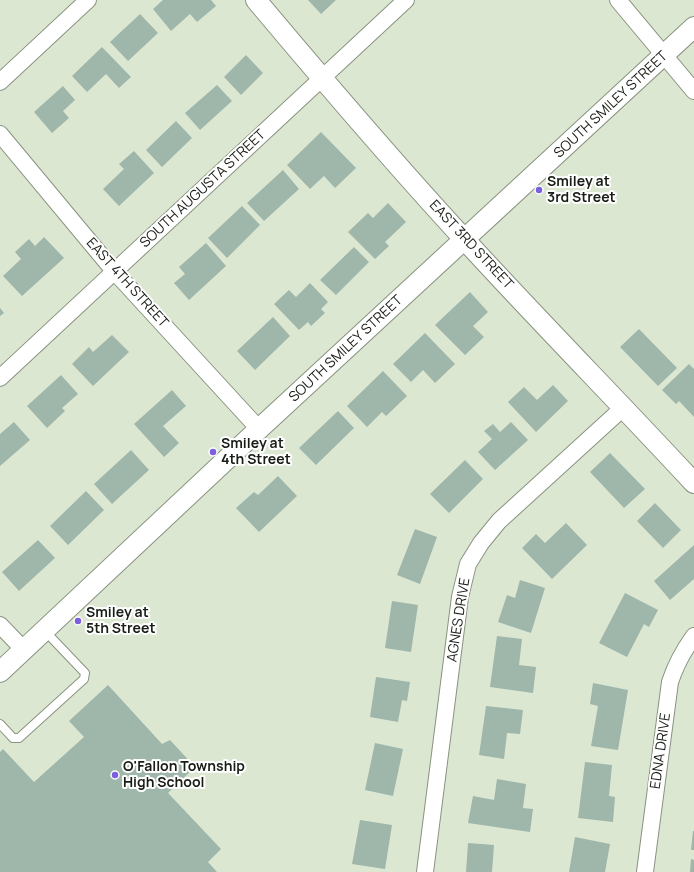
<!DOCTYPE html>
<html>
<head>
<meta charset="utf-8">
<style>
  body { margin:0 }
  canvas { display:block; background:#dce7d2 }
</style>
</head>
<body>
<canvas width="694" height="872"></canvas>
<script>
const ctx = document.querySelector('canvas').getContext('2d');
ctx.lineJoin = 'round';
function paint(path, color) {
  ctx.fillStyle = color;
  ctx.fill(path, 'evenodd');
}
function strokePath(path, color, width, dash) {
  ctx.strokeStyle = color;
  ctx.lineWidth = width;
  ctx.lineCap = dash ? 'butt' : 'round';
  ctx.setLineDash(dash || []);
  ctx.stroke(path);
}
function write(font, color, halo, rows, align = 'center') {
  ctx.font = font + ' Manrope,sans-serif';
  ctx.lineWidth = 4;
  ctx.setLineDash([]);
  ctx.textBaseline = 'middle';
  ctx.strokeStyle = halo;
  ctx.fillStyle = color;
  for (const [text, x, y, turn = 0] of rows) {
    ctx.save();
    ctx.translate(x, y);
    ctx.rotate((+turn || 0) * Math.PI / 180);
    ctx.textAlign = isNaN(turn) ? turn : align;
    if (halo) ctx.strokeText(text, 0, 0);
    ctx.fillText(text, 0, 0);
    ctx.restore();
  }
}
const building = new Path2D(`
  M163,0H211L216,6L197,22L190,14L171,31L153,9Z
  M308,0H336L321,14Z
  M140,14L158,33L128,61L110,42Z
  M102,47L131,77L119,88L106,74L87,92L72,76Z
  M246,55L263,73L241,95L224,77Z
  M217,85L232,101L200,130L185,113Z
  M63,86L75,100L63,111L69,118L52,133L34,112Z
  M176,121L192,138L162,167L146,150Z
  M321,132L356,168L335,188L324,176L310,189L287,165Z
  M134,151L154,173L119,206L103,189L124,169L119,164Z
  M283,170L299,189L264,221L247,203Z
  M388,203L406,222L385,242L389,246L375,259L348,232L368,213L373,218Z
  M242,206L260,225L227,258L208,238Z
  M44,237L64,258L22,296L3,276L21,259L15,252L29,239L35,246Z
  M206,243L226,266L189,300L174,283L185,274L179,267Z
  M354,247L369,262L336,295L320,280Z
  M310,283L328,302L321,309L325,313L311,326L308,322L299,330L274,304L289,290L296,297Z
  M470,292L488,312L473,326L484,337L465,355L435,325Z
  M0,308L4,313L0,316Z
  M273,317L290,336L255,370L237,351Z
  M639,329L677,368L658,386L620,347Z
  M425,333L455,364L435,383L423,370L411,382L393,364Z
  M112,335L129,352L93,386L72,364L89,347L93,352Z
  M689,364L694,369V417L679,401L676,404L662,390Z
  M383,371L407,396L386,416L382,412L367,427L347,406Z
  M61,375L78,394L62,408L65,411L47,428L27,406Z
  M553,385L568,401L536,432L508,402L524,387L537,400Z
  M172,390L186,406L163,426L179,443L164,457L134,424Z
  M338,411L354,428L316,465L299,448Z
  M14,422L30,440L0,466V434Z
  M511,422L528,440L495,470L478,452L492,439L484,431L493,424L500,432Z
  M131,450L149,470L112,504L94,484Z
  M610,453L645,489L624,508L590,472Z
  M465,460L483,479L449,513L430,494Z
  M278,476L297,496L259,532L236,508L254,492L258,495Z
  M86,491L104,510L68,545L50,526Z
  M655,503L681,530L663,548L637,521Z
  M566,523L587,545L552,579L522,548L536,534L545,543Z
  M415,529L437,537L420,584L397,575Z
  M38,540L55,558L19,591L2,572Z
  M694,545V579L670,600L654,581Z
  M520,580L545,588L531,633L498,622L507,595L515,598Z
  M625,593L658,610L649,627L644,624L627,657L599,643Z
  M392,601L418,605L411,652L385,648Z
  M497,636L522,639L519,665L536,667L533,693L490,687Z
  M376,677L410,682L407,701L402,700L398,722L370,717Z
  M593,683L628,690L618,750L591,746L598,706L590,704Z
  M108,685L162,744L170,740L195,767L168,793L221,849L208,862L217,872H0V752L3,749L34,782L84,737L69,721Z
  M486,706L523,710L520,734L507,733L504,759L479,755Z
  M375,743L403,749L393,796L365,790Z
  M585,762L612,765L609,796L615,797L613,822L578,818Z
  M497,779L526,784L523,808L533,809L530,832L468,823L473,796L494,800Z
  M360,820L392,825L385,869L352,864Z
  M693,831H694V850H691Z
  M575,837L610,844L605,872H569Z
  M468,843L494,845L492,872H466Z
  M691,859L694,860V872H690Z`);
const service = new Path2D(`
  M0,724L13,738H19L84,679L85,673L45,631`);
const minor = new Path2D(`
  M618,0L694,91
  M0,82L88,0
  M0,134L114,271L259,429
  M0,378L406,0
  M0,625L24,650
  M425,872L460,597L468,564L481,543L499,521L624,407
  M645,872L670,682C676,664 683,651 694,636`);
const tertiary = new Path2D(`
  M256,0C324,81 393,162 465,240C540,322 618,401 694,483
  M0,672L259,429L694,27`);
const markers = [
  [539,190,4,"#7c5fda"],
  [213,452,4,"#7c5fda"],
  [78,621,4,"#7c5fda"],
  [115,775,4,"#7c5fda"]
];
const streetNames = [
  ["SOUTH SMILEY STREET",611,105,-43],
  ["SOUTH AUGUSTA STREET",203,189,-43],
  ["EAST 3RD STREET",471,245,47],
  ["EAST 4TH STREET",127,283,48],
  ["SOUTH SMILEY STREET",346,349,-43],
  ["AGNES DRIVE",459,620,-81],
  ["EDNA DRIVE",661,751,-82]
];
const poiNames = [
  ["Smiley at",547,182],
  ["3rd Street",547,198],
  ["Smiley at",221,444],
  ["4th Street",221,460],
  ["Smiley at",86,613],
  ["5th Street",86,629],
  ["O'Fallon Township",123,767],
  ["High School",123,783]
];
paint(building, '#9fb6aa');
strokePath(service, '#899380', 10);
strokePath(minor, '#899380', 18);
strokePath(tertiary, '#899380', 22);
strokePath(service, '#fff', 8);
strokePath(minor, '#fff', 16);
strokePath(tertiary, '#fff', 20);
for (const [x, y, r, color] of markers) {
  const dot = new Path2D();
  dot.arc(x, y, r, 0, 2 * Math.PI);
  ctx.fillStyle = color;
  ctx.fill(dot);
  strokePath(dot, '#fff', 1.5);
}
write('14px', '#191d16', '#fff', streetNames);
write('bold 14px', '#191d16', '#fff', poiNames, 'left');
</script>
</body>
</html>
